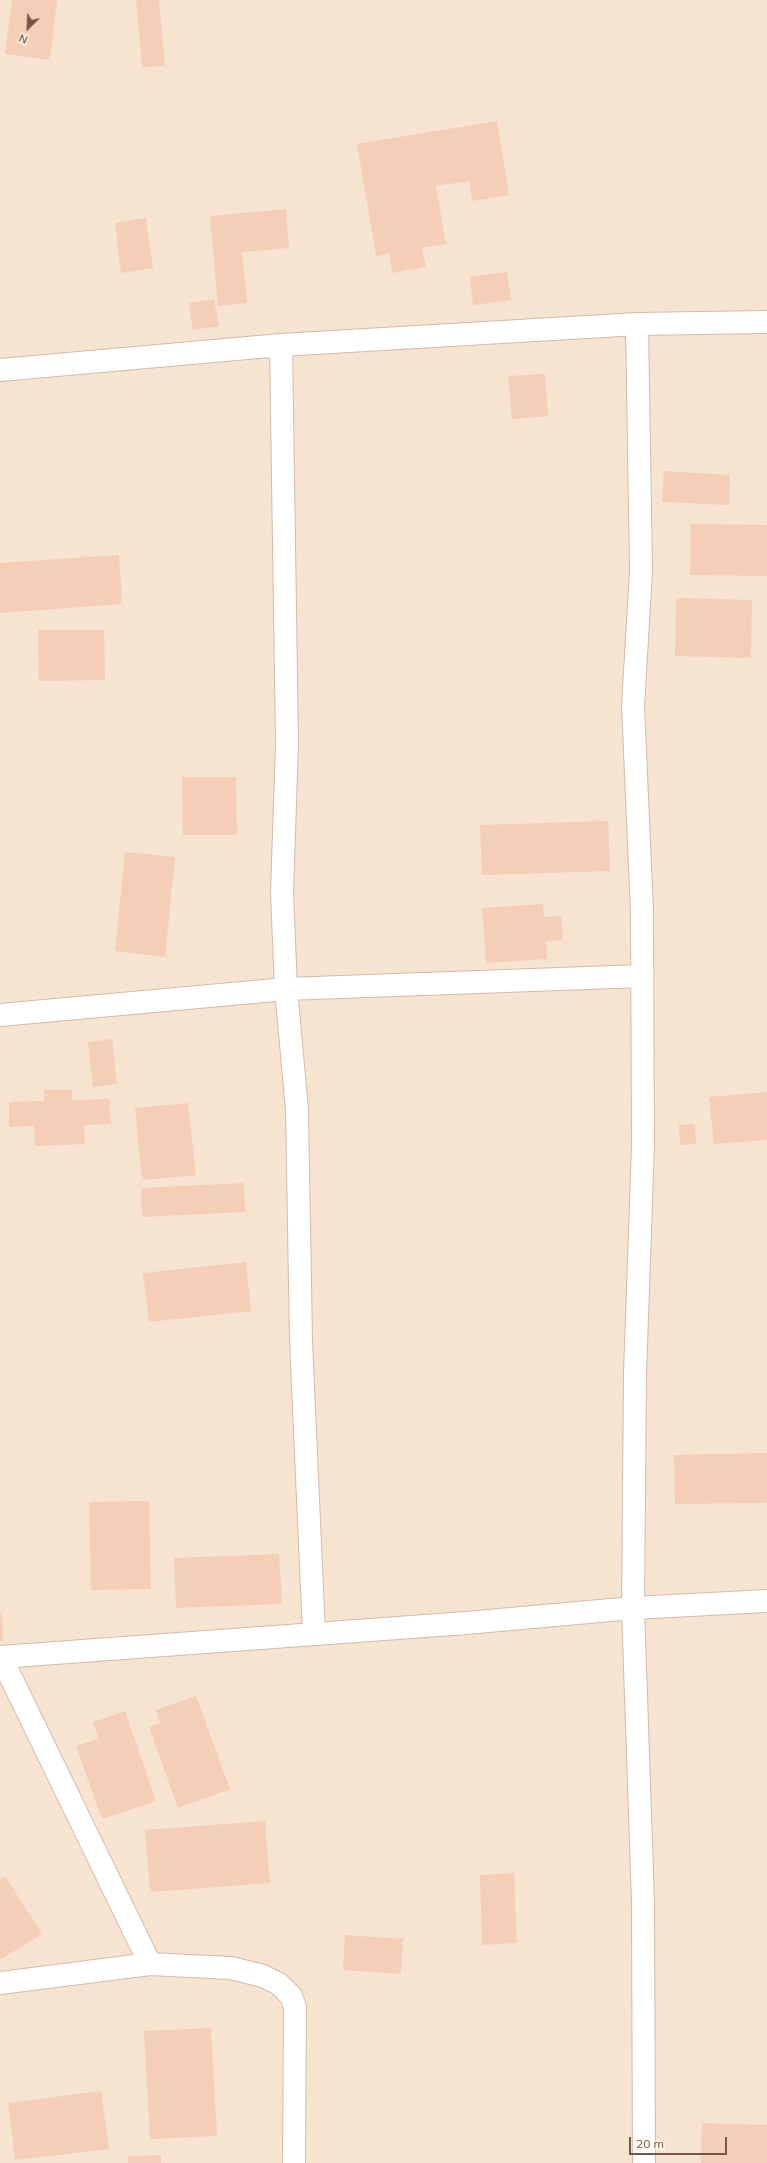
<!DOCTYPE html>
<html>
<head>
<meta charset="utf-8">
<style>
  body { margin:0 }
  #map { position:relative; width:767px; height:2163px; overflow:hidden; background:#fef2e3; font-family:Mulish,sans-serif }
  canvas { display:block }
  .north { position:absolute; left:8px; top:8px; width:40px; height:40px; -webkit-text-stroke:3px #fff6ea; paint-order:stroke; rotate:204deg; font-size:11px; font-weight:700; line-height:16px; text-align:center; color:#775647 }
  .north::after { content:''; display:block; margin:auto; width:14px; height:18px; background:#775647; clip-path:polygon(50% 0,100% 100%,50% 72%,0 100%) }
  .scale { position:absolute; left:629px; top:2137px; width:98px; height:18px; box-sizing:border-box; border:2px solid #775647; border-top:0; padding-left:5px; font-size:12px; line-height:14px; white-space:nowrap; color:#775647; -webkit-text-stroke:3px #fff6ea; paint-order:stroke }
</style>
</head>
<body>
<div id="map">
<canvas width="767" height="2163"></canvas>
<div class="north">N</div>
<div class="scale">20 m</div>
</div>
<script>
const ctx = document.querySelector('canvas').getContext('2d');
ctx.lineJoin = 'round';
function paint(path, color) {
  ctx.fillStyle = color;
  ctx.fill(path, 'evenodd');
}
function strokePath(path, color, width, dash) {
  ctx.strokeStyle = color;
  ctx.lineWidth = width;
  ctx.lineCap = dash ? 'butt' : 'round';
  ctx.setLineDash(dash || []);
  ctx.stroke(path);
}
const residential = new Path2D(`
  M0,0H767V2163H0Z`);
const building = new Path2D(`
  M12,0H57L50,60L5,54Z
  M136,0H159L165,66L142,67Z
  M497,121L509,195L472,201L469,181L436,186L446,244L422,248L426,267L392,273L389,253L376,256L357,144Z
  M286,209L289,248L242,252L247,303L218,306L210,216Z
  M146,218L153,268L121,273L115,223Z
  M507,272L511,300L473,305L470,277Z
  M214,299L219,326L193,330L189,303Z
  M545,374L548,416L512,419L508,376Z
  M664,471L730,475L729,505L662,502Z
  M691,524L767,525V576L690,575Z
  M119,555L122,604L0,613V563Z
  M676,598L752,600L751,658L675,656Z
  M38,630H104L105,680L39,681Z
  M182,777H236L237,835H183Z
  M608,821L610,871L482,875L480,825Z
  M125,852L175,857L165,957L115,951Z
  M543,904L544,917L561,916L563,940L546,941L547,959L486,963L482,908Z
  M112,1039L117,1084L93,1087L88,1042Z
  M44,1090H72V1100L109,1099L111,1124L84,1125L85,1144L35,1146L34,1126L9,1127V1102L44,1101Z
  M767,1092V1140L714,1144L709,1097Z
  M188,1103L196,1175L142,1180L135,1108Z
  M695,1124L696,1144L680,1145L679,1125Z
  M244,1183L245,1212L142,1217L141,1188Z
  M246,1262L251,1311L149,1322L143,1273Z
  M767,1453V1503L675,1504L674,1455Z
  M149,1501L151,1589L91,1590L89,1502Z
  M279,1554L282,1604L176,1608L174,1558Z
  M0,1612H2L3,1641H0Z
  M196,1696L230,1789L178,1808L149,1727L160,1723L156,1710Z
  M125,1711L156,1801L102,1819L76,1746L99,1739L93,1722Z
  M265,1821L270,1883L150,1892L145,1830Z
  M514,1873L517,1943L482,1945L480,1875Z
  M5,1876L42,1934L0,1960V1880Z
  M345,1935L403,1939L401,1974L343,1970Z
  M211,2028L217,2136L150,2139L144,2031Z
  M101,2091L109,2149L15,2160L8,2103Z
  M702,2123L767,2125V2163H701Z
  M161,2155V2163H128V2156Z`);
const street = new Path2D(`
  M637,324L641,571L633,706L642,911L643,1145L635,1374L633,1608L643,1902L644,2163
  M281,345L287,743L282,893L286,989L297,1110L301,1341L314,1634
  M0,370L281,345L637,324L767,322
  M0,1015L286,989L642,976
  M0,1657L466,1623L633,1608L767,1601
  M1,1657L150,1964
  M0,1983L150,1964L231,1968L263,1976L279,1984L291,1996L295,2007L294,2163`);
paint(residential, '#f6e4d0');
paint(building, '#f5ceb8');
strokePath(street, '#d2bbab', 24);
strokePath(street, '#fff', 22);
</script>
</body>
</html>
